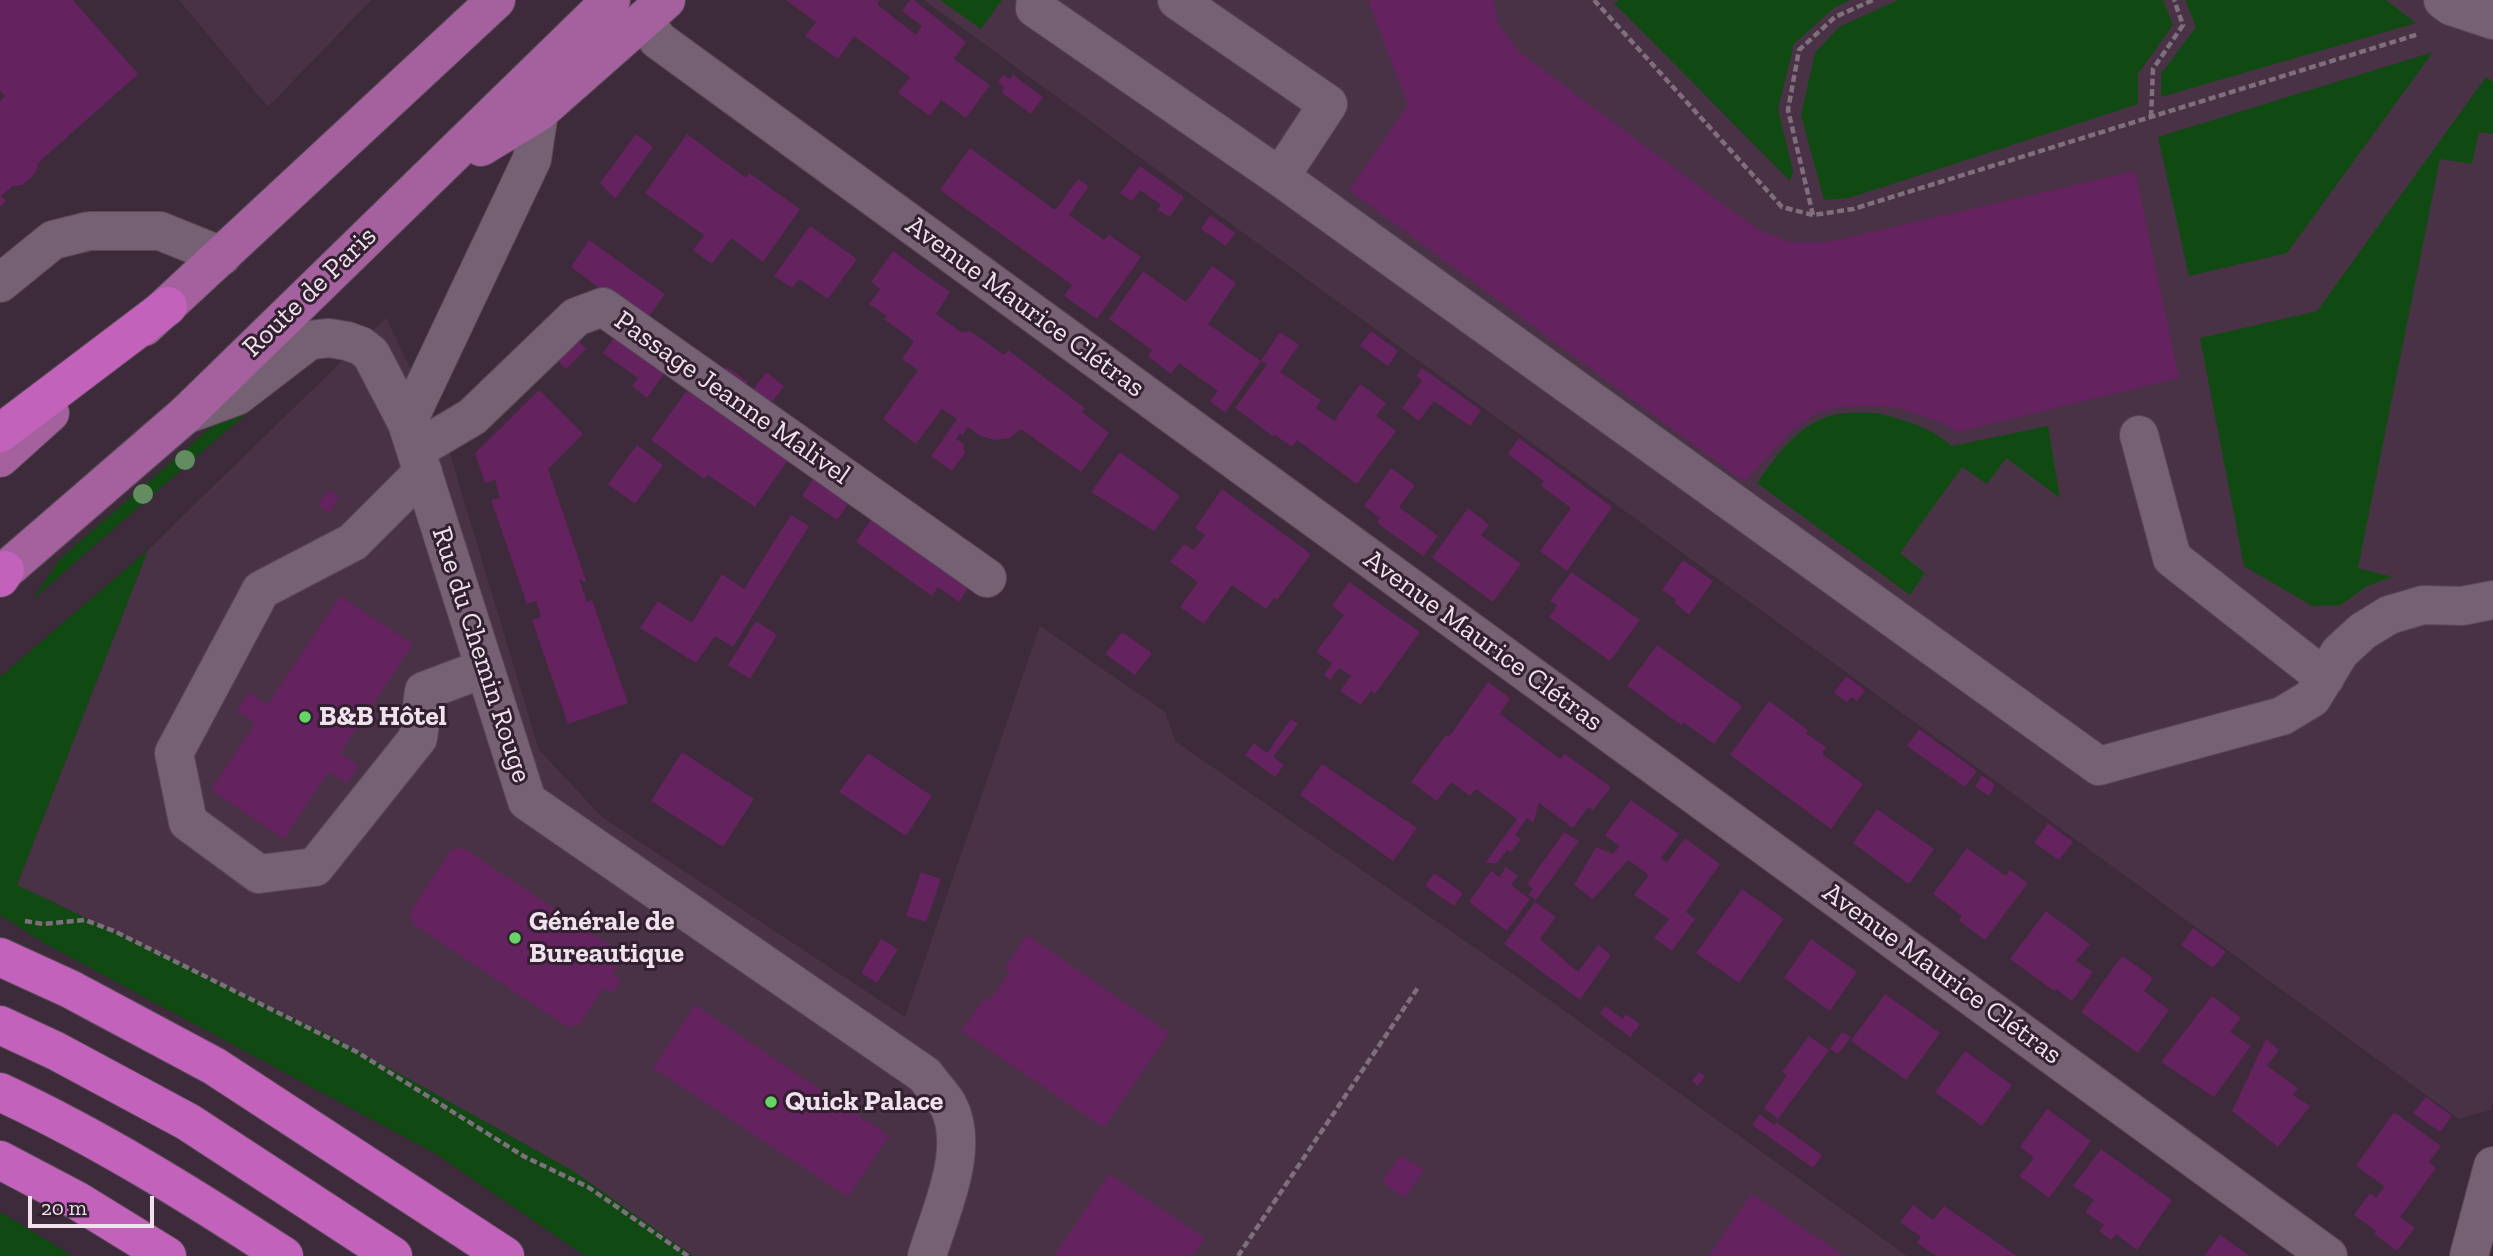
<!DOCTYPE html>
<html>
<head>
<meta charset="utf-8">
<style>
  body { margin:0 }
  #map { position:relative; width:2493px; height:1256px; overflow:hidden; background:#3d2a3a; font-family:"Zilla Slab",serif }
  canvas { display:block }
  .scale { position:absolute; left:28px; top:1196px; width:126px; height:32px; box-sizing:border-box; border:4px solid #efe2ed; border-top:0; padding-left:9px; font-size:21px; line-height:24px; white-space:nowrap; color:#efe2ed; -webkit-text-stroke:5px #322030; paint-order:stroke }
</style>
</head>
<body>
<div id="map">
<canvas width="2493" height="1256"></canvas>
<div class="scale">20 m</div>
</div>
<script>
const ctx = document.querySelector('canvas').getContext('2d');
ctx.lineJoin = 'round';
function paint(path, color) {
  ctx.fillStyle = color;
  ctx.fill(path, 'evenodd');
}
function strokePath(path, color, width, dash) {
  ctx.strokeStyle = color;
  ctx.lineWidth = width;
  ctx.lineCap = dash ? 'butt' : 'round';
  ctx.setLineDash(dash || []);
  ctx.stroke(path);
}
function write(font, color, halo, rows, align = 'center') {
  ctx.font = font + ' "Zilla Slab",serif';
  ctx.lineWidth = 6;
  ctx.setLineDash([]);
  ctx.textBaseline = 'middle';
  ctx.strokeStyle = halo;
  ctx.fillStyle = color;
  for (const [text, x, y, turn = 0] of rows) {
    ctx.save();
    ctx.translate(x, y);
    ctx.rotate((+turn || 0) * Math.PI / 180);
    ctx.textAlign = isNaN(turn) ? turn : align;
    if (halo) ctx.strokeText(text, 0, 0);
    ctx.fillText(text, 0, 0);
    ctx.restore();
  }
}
const built = new Path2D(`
  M179,0H371L268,107Z
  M924,0H2493V1102L2491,1110L2459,1119Z
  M386,318L447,444L539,750L602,817L905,1017L1040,626L1165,712L1176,742L1523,981L1907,1256H693L573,1171L337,1039L17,885L148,550Z`);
const green = new Path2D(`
  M940,0H1002L981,29Z
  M1619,0H1850L1834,8L1794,44L1778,109L1793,171L1790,181L1614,3Z
  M1898,0H2163L2173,25L2138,74V104L1849,198L1824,200L1801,115L1815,53L1839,27Z
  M2185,0H2386L2416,23L2161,97V74L2196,27Z
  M2433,52L2287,253L2189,276L2158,137Z
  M2486,77L2493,82V134L2479,132L2472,164L2440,159L2358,568L2392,577L2367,586L2341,605L2312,606L2244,566L2200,338L2317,311Z
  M310,358L32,600L60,559L71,549L284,364Z
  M1877,413C1905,420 1930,427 1952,446L2048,426L2060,498L2006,458L1987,484L1962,467L1900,553L1925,573L1910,595L1757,483C1777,455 1801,420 1838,414C1851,412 1864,413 1877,413Z
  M148,550L17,885L337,1039L573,1171L693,1256H585L436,1154L42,942L0,915V677Z
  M0,1212L73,1256H0Z`);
const building = new Path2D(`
  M0,0H73L138,74L38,163L37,170L31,178L22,185L13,186L1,196L6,201L0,207V101L5,96L0,91Z
  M786,0H880L877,4L916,35L922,26L902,11L910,0H914L966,42L954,59L990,85L966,118L941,100L930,116L898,93L910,77L854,36L838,59L805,36L816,22Z
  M1368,0H1493L1498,24L1519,52L1728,208L1759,230L1790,242H1828L2135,171L2179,378L1957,432L1942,423L1899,408L1872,406L1841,407L1818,412L1790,432L1744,482L1349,190L1408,105Z
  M1003,75L1010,79L1013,75L1043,97L1031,114L1001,92L1004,87L998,82Z
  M636,134L653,147L615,199L600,183Z
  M687,134L746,178L749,173L800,209L763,262L731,238L712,264L693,250L704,235L645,193Z
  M970,148L1055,210L1078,179L1089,186L1069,215L1104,240L1109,235L1141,257L1097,319L1064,296L1072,285L940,190Z
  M1140,166L1184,197L1170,217L1157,210L1161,205L1140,190L1132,201L1120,193Z
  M1210,215L1235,233L1226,246L1201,229Z
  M810,226L857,259L828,299L799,279L792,288L774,276Z
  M589,240L665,294L645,322L571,267Z
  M893,251L950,292L936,314L961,332L970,331L1004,355L1008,350L1085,408L1082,412L1109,433L1081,472L1021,429L1010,438L993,440L979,435L968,427L963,435L960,433L956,439L963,443L965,453L952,471L931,456L957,419L942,409L916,444L883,419L918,370L902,359L914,341L884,319L887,316L869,304L880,289L871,282Z
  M1212,266L1236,283L1208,324L1261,361L1225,413L1210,401L1218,391L1179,363L1171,374L1148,356L1152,350L1109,319L1143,271L1186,302Z
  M620,329L670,365L647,398L632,386L638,378L603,353Z
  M1371,331L1398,351L1388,366L1360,346Z
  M1280,332L1299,345L1280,372L1321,400L1316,408L1334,421L1360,384L1386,403L1376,416L1396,431L1357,484L1297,440L1292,447L1275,435L1274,437L1235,408L1267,364L1261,361Z
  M571,333L586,349L566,369L550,353Z
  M727,367L748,382L741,391L721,376Z
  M1422,368L1481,410L1470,426L1434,401L1419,421L1402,408L1422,381L1416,376Z
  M766,372L784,386L767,409L749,396Z
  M693,382L793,453L755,507L708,475L704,479L651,440Z
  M539,390L583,434L548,469L587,583L579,579L587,602L592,600L628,703L568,724L532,620L541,617L536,601L527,604L491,500L500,498L495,480L485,483L475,453Z
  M1519,438L1612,507L1567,571L1540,551L1571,508L1541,486L1544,481L1508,454Z
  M637,445L663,465L635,504L608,484Z
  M1120,452L1180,496L1154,531L1091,492Z
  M1391,468L1415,485L1399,507L1438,536L1423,556L1377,523L1380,518L1364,506Z
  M818,471L853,497L837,520L802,496Z
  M1222,489L1311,554L1277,600L1274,598L1266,609L1232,585L1204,624L1180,607L1198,582L1170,562L1184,544L1194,550L1205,535L1195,528Z
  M328,490L339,497L329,513L318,505Z
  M1468,508L1489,525L1481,535L1521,564L1493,602L1432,558Z
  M876,512L972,582L959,602L938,587L932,596L856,542Z
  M791,515L809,526L733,647L715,636L696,663L640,628L658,601L692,623L722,574L744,589Z
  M1683,560L1713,581L1689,615L1675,603L1676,600L1662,590Z
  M1571,572L1640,620L1610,661L1549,617L1557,605L1550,601Z
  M1349,582L1420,632L1375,694L1371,691L1361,705L1340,691L1351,676L1339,668L1330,680L1324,675L1332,663L1316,652L1344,615L1332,606Z
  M340,596L413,644L340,753L359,766L347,783L328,772L284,839L211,790L255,723L237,711L249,692L267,705Z
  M756,621L777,635L750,679L728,665Z
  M1122,632L1152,653L1135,675L1105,654Z
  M1657,645L1742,706L1714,744L1683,722L1681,725L1627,686Z
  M1846,676L1865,690L1857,701L1851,697L1847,702L1834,693Z
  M1488,682L1510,698L1500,714L1560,759L1565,754L1611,787L1593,810L1588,807L1573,828L1539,803L1533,823L1527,818L1515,835L1521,839L1511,852L1507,850L1497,863H1485L1517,819L1476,789L1470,796L1451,782L1437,801L1411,782L1446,735L1449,737Z
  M1769,701L1808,730L1806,733L1826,747L1822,754L1863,784L1831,829L1730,755Z
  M1291,719L1298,724L1273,757L1284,765L1275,777L1245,755L1254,743L1267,753Z
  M1919,729L1977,771L1965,787L1907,746Z
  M682,752L754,799L723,847L651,801Z
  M868,753L932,796L906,836L839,792Z
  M1322,764L1417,828L1393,861L1300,795Z
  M1982,775L1995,785L1989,796L1975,787Z
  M1631,800L1679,834L1661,858L1667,862L1685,838L1720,864L1686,912L1695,919L1672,951L1654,938L1669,919L1634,895L1649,875L1628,860L1593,899L1574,885L1596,847L1613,854L1619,846L1605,835Z
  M1877,809L1934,849L1909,884L1853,843Z
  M2048,823L2073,842L2059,860L2034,843Z
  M1564,832L1579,841L1536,900L1528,895L1533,889L1527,884Z
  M463,848L618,951L620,963L613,974L621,980L612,993L603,988L579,1025L567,1027L413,924L410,912L451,850Z
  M1967,848L2006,876L2010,870L2028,883L1985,940L1959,921L1962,916L1933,894Z
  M1506,867L1518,876L1511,885L1530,899L1507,931L1469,902L1491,871L1499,877Z
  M921,872L941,879L926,922L906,916Z
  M1434,873L1463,893L1454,906L1425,886Z
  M1742,889L1784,919L1739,983L1696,953Z
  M1535,902L1556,917L1540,939L1578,972L1598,945L1611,955L1580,1000L1504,944Z
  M2046,911L2090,944L2076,961L2093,972L2072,1001L2056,989L2054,991L2010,959Z
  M2193,928L2226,952L2213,968L2181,945Z
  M1027,935L1169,1033L1104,1128L961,1031L984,999L989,1001L1010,972L1005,968Z
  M881,939L898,949L877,983L861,973Z
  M1811,939L1857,972L1830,1011L1784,978Z
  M2122,956L2153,978L2144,991L2169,1010L2138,1053L2081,1012Z
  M1885,994L1940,1033L1906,1080L1851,1041Z
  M2212,996L2241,1018L2230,1032L2251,1046L2214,1097L2161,1062Z
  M695,1005L889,1136L848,1197L653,1068Z
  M1605,1006L1623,1019L1626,1014L1640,1024L1630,1037L1600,1014Z
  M1842,1032L1851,1037L1838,1054L1830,1049Z
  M1809,1036L1829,1050L1778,1119L1764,1108L1787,1075L1782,1072Z
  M2266,1039L2279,1050L2267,1066L2298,1088L2293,1095L2310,1106L2278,1147L2232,1111Z
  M1965,1051L2012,1085L1982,1126L1935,1092Z
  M1699,1072L1705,1076L1698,1086L1692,1081Z
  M2426,1097L2452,1116L2440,1132L2413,1113Z
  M2047,1109L2091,1141L2049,1198L2019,1176L2034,1158L2020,1147Z
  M2394,1112L2441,1146L2429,1162L2436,1168L2400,1217L2415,1228L2397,1251L2374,1234L2376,1231L2354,1215L2370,1193L2376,1198L2384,1186L2356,1166Z
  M1760,1114L1774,1125L1776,1122L1822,1155L1813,1168L1752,1125Z
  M2101,1149L2172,1200L2137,1250L2116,1234L2111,1240L2099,1231L2104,1225L2085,1212L2094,1200L2073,1186Z
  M1401,1155L1424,1170L1405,1198L1382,1182Z
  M1109,1174L1205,1238L1193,1256H1054Z
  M1751,1194L1830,1246L1845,1256H1709Z
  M1913,1205L1933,1220L1944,1206L2017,1256H1936L1917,1243L1921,1237L1900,1222Z
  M2220,1235L2250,1256H2204Z`);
const path = new Path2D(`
  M1594,0L1782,207L1813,215L1853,209L2419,34
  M2151,117L2153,69L2183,25L2174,0
  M1813,215L1788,110L1799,50L1835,17L1873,0
  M25,921L43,924L85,920L114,931L357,1052L525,1157L588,1187L688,1256
  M1238,1256L1419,986`);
const minor = new Path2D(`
  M1036,0L1035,8L1280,177L1328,104L1177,0
  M2443,0L2451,6L2493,20
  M644,20L658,40L2328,1256
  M1280,177L2099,766L2282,716L2312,698L2340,652L2363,631L2389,615L2423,605L2462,606L2493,600
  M0,283L53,240L89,231H160L222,256
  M185,415L237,396L310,340L329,338L347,341L361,346L371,354L407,423L527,801L925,1075C932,1085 942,1095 948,1105C971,1149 940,1212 927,1256
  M407,423L532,159L539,112
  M2139,435L2172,558L2325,678
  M416,450L472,417L576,317L603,307L987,578
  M423,472L353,542L261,590L174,753L188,822L259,874L315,867L418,738L424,691L485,668
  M2469,1256L2493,1166`);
const major = new Path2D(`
  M481,147L539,112L666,0
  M144,327L496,0
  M0,458L50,413
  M0,575L185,415L611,0`);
const highway = new Path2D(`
  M0,433L168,306
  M0,578L5,570
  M0,957L70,989L214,1066L505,1256
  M0,1025L56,1051L188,1122L393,1256
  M0,1092C99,1138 192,1196 284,1256
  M0,1160L76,1200L167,1256`);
const trees = [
  [185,460],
  [143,494]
];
const markers = [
  [305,717,7,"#66d466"],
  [515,938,7,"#66d466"],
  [771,1102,7,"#66d466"]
];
const streetNames = [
  ["Route de Paris",310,292,-44],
  ["Avenue Maurice Clétras",1025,307,36],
  ["Passage Jeanne Malivel",732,398,35],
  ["Avenue Maurice Clétras",1483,641,36],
  ["Rue du Chemin Rouge",481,655,72],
  ["Avenue Maurice Clétras",1942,974,36]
];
const poiNames = [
  ["B&B Hôtel",319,717],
  ["Générale de",529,922],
  ["Bureautique",529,954],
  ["Quick Palace",785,1102]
];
paint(built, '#493246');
paint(green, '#114913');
paint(building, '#64225f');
strokePath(minor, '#584856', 40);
strokePath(major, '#584856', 40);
strokePath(highway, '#584856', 40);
strokePath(path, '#7f6f7d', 4.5, [7, 3.5]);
strokePath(minor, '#766073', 38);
strokePath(major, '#a4619e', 38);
strokePath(highway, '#c262ba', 38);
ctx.fillStyle = '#638c60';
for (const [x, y] of trees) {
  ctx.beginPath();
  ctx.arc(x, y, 10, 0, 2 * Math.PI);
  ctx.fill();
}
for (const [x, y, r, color] of markers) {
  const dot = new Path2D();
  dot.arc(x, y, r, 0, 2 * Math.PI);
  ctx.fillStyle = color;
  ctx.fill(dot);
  strokePath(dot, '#322030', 2.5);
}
write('28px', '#efe2ed', '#322030', streetNames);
write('bold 28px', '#efe2ed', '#322030', poiNames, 'left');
</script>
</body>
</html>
